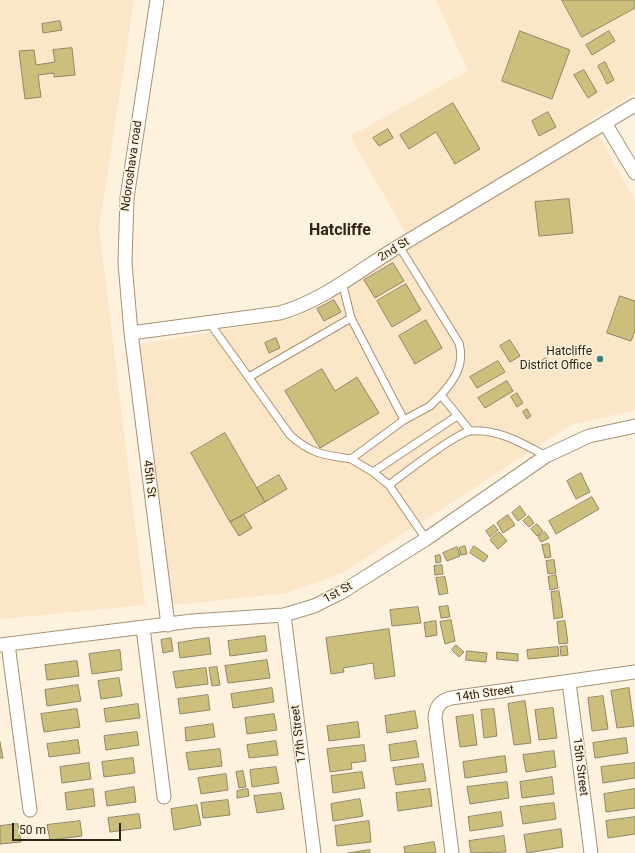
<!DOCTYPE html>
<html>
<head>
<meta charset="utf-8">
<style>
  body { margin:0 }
  #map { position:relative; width:635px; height:853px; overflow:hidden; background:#fef1de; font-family:Roboto,sans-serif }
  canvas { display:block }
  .scale { position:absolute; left:12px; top:823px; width:109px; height:18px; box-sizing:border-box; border:2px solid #2d2519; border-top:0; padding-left:5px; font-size:12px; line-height:14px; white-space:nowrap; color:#2d2519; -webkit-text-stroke:3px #fef1de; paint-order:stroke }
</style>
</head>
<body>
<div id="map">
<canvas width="635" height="853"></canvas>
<div class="scale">50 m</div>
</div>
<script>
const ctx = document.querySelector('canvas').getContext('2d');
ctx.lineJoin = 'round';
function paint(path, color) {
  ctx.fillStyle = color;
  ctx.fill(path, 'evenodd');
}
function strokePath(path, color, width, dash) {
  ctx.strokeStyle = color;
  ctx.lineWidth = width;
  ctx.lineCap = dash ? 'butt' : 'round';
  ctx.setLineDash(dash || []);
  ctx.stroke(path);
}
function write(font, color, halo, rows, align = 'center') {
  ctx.font = font + ' Roboto,sans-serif';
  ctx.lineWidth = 3;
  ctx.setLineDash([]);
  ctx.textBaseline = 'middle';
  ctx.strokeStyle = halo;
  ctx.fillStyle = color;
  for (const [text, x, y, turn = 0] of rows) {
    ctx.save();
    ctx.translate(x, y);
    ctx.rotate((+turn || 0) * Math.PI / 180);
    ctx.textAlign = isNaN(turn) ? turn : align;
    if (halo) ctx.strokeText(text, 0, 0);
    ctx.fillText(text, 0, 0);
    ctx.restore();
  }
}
const built = new Path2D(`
  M0,0H134L99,228L145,605L0,619Z
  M436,0H635V93L590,120L635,201V410L571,425L344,572L287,593L163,606L131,346L295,318L413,246L350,136L468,71Z`);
const building = new Path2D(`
  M562,0H635V8L582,37Z
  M60,21L62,30L43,33L42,24Z
  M520,31L570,50L552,99L502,81Z
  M609,31L615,41L592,55L586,45Z
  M72,48L75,75L54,77V73L38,75L41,97L25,99L19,51L34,50L36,65L55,62L53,50Z
  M605,62L614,80L607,84L598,66Z
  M584,70L597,92L588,98L574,75Z
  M453,103L480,149L455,164L436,132L409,149L400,135Z
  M548,112L556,127L539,136L532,121Z
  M388,129L393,138L379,146L373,138Z
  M569,199L573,233L539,236L535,202Z
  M393,263L404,281L375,298L364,280Z
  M406,284L421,310L392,327L377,301Z
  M620,296L635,301V331L631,341L607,333Z
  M334,300L341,312L324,321L317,309Z
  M426,320L442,348L415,364L399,336Z
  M276,338L280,348L269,353L265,343Z
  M510,340L520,356L510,362L500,346Z
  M546,358L551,365L544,370L539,363Z
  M498,361L505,372L477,388L470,377Z
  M322,369L335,391L357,377L379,413L320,448L285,391Z
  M507,381L513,391L485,408L478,398Z
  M517,393L523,403L517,407L511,397Z
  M527,409L531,416L527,419L523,412Z
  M225,433L265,502L230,522L191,453Z
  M581,473L590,492L576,499L567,481Z
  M279,475L287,489L265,502L257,488Z
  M592,497L599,509L556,534L549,521Z
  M520,506L526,515L518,521L512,513Z
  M244,515L252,528L239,536L230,522Z
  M508,515L515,525L503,533L497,523Z
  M529,516L534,523L529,527L523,521Z
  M537,524L543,531L537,536L531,529Z
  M494,525L498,530L490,537L486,531Z
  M499,532L507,541L498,549L490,540Z
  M545,532L549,538L541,542L538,537Z
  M549,544L551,557L545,558L542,545Z
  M465,546L467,554L461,555L459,548Z
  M474,546L488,556L484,562L470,553Z
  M457,547L460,556L447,561L443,553Z
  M440,555L441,562L436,563L435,556Z
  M554,560L556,573L548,574L546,561Z
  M442,565L443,574L435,575L434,566Z
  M556,575L558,588L550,590L548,577Z
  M445,577L448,593L439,595L436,578Z
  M559,591L563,617L554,619L551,592Z
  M448,606L450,617L441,618L439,607Z
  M418,607L421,623L392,626L390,610Z
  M451,620L455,641L445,644L440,622Z
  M436,621L437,635L426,637L424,623Z
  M565,621L568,643L559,644L557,622Z
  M389,629L395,676L375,679L373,663L343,668L344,672L331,674L326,638Z
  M265,636L267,651L230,656L228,641Z
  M171,638L173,651L163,653L161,640Z
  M209,638L211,654L180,658L178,643Z
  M456,645L464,652L459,657L452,650Z
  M567,646L568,655L561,656L560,647Z
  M558,647L559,656L528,659L527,650Z
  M120,650L122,670L92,674L89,654Z
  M467,651L487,653L486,662L466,660Z
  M497,652L518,654V661L497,659Z
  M267,660L270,678L228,683L225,666Z
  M77,661L79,676L47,680L45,665Z
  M217,667L220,685L212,686L209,668Z
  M206,668L208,684L176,688L173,672Z
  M119,678L122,696L101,699L98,681Z
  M78,685L81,701L47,706L45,690Z
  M272,688L274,702L233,708L231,694Z
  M629,688L634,726L617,728L611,691Z
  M208,695L210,710L180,714L178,699Z
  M603,696L608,729L592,731L588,698Z
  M525,701L531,743L514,745L508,704Z
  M138,704L140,718L106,722L104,709Z
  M553,708L557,738L539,740L535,710Z
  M77,709L80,727L44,732L41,714Z
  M494,709L497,736L484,738L481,710Z
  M415,711L418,728L387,733L385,716Z
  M274,714L277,730L247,734L245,718Z
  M473,715L477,745L460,747L456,717Z
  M358,722L360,737L329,741L327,726Z
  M213,724L215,737L186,741L185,728Z
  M137,732L139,745L106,750L104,736Z
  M626,738L628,753L595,758L593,743Z
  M78,740L80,753L49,757L47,744Z
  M276,741L278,755L249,758L247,745Z
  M416,741L419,757L391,761L389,745Z
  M0,742L3,758H0Z
  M364,745L366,761L351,763L352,769L330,772L327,749Z
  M220,749L222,766L189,770L186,753Z
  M554,751L556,767L526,772L523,755Z
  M505,756L507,772L465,778L463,762Z
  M133,758L135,773L104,777L102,762Z
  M89,763L91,779L62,783L60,767Z
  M635,763V778L603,783L601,767Z
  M423,764L426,781L396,785L393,768Z
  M276,767L279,783L252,787L250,770Z
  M243,771L246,787L239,788L236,772Z
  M362,772L365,788L333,793L331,776Z
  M226,774L228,790L201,794L198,778Z
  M552,777L554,794L522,798L520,782Z
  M507,782L509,798L470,804L467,787Z
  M134,787L136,802L107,806L105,792Z
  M93,789L95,806L67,810L65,793Z
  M248,789L249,796L237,798V791Z
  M430,789L432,806L398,811L396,793Z
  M635,789V808L606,812L604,794Z
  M281,793L284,809L257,813L254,796Z
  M360,799L363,816L333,821L331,804Z
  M228,800L230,815L203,818L201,803Z
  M554,803L556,819L523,824L520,807Z
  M197,805L201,825L174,830L171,809Z
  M501,812L503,826L470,831L468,817Z
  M139,814L141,828L110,832L108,818Z
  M635,817V834L608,838L606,821Z
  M80,821L82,836L50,840L47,825Z
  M369,821L371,842L337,846L335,826Z
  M18,824L21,842L0,844V826Z
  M561,829L563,847L527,853L524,835Z
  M504,836L506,852L471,853L469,841Z
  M434,842L436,853H405L404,847Z
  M370,850V853H348Z`);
const service = new Path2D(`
  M399,246L459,343C465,365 455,379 441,395L470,431
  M351,318L404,420
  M209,322L290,435C311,454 324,455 351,459
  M249,377L351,318L342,282
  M373,472L457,416
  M389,485L373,472L351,459L404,420L430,406L441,395
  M426,539L389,485C402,475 458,432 471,431C497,428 524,444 546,456`);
const minor = new Path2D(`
  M157,0L127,198L125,263L131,333L168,625
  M605,123L635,173
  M131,333L280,313C325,300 362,268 401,245C479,198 557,152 635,105
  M284,615L314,853
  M143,628L164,797
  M8,644L30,810
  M0,645L192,621L284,615L314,606L342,592L426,539L546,456L589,436L635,426
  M569,682L591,853
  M452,853L435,718C436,706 440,701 451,698L635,672`);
const markers = [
  [600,359,4,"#3c8176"]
];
const streetNames = [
  ["Ndoroshava road",132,166,-82],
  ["2nd St",394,250,-32],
  ["45th St",149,479,83],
  ["1st St",338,593,-29],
  ["14th Street",485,694,-8],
  ["17th Street",299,734,-97],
  ["15th Street",580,767,83]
];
const poiNames = [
  ["Hatcliffe",592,352],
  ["District Office",592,366]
];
const districtNames = [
  ["Hatcliffe",340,231]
];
paint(built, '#fbe6c7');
paint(building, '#ccbf7b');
strokePath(building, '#8e8866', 1);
strokePath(service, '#a69275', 9);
strokePath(minor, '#a69275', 15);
strokePath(service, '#fff', 7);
strokePath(minor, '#fff', 13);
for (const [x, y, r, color] of markers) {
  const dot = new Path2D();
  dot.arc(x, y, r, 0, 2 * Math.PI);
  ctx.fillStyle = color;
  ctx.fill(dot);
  strokePath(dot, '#fef1de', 1.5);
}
write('12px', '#2d2519', '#fef1de', streetNames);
write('12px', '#2d2519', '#fef1de', poiNames, 'right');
write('bold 16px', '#2d2519', '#fef1de', districtNames);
</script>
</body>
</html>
